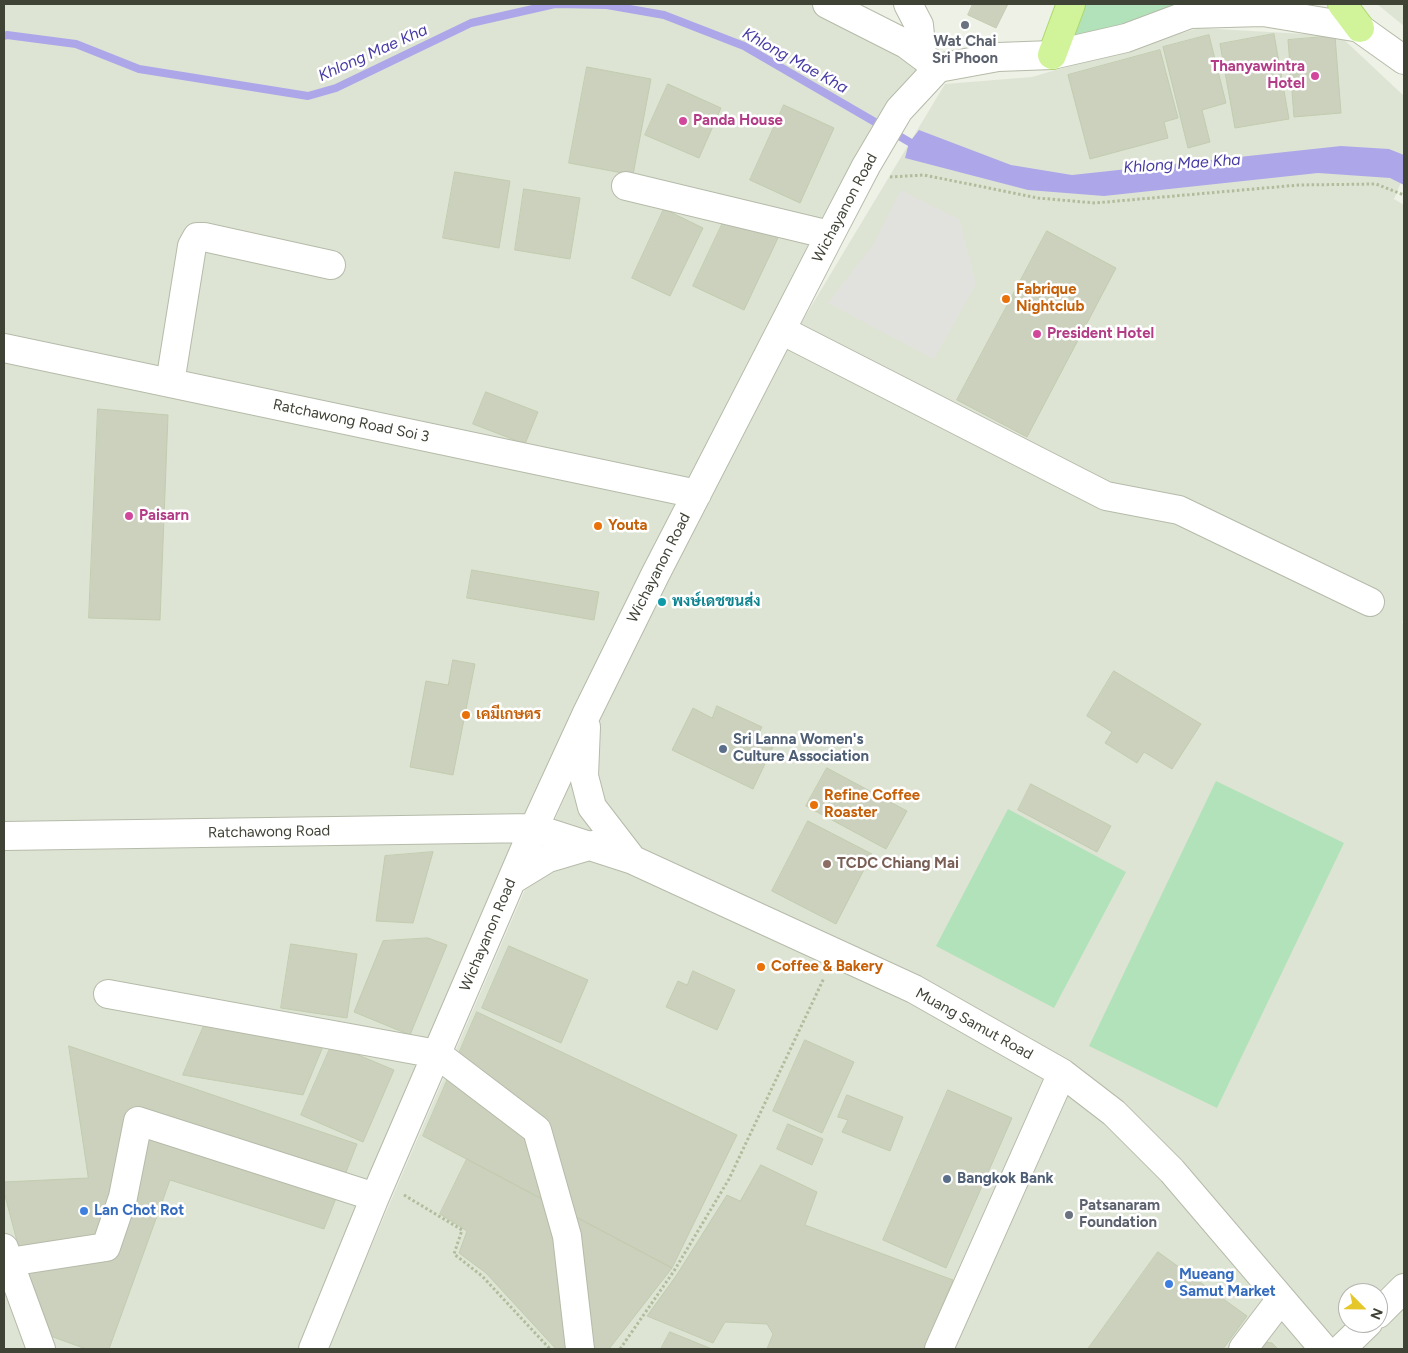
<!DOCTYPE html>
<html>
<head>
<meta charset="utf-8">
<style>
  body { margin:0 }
  #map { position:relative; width:1408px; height:1353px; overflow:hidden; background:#edf1e6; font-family:Figtree,sans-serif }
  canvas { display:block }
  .frame { position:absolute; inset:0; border:5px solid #3f4336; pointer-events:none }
  .north { position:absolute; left:1338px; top:1283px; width:50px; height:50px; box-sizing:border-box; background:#fff; border:1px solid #b2b4af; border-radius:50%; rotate:113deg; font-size:14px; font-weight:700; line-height:20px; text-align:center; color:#3f4336 }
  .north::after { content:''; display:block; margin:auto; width:18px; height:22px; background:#e5c729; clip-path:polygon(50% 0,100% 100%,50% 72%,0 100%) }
</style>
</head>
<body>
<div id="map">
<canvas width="1408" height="1353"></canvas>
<div class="frame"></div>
<div class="north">N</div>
</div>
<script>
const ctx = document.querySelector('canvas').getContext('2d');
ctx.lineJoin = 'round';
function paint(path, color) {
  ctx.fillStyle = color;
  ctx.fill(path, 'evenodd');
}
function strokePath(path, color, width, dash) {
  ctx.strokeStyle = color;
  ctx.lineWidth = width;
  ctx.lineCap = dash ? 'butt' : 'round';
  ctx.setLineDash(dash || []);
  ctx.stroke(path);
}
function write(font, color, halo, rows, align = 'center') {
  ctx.font = font + ' Figtree,Sarabun,sans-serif';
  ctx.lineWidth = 5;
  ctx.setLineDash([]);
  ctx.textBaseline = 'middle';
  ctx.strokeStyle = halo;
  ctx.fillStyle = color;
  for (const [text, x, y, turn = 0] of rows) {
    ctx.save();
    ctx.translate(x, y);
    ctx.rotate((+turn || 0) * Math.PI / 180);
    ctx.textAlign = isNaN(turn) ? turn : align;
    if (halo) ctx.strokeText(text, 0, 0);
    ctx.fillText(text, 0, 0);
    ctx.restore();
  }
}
const residential = new Path2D(`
  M4,4H813L902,49L920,70L813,242L303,1349H4Z
  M1377,4H1404V26Z
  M1199,28L1340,36L1404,96V175L1394,199L1404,205V618L1402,623L1404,624V1349H327L619,671L783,353L945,84L1032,77ZM1348,1293H1378V1323H1348Z`);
const green = new Path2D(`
  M1084,4H1179L1140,22L1066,44L1074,30Z
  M1216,781L1344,843L1217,1108L1089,1046Z
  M1008,809L1126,872L1054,1008L936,946Z`);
const parking = new Path2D(`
  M901,190L959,219L976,284L934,359L828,303L874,243Z`);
const water = new Path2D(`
  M919,130L1011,165L1072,175L1341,146L1389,149L1404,155V185L1390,178L1318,173L1104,196L1028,190L905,158L909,143Z`);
const stream = new Path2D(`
  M4,36L7,35L76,44L139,69L308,96L336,88L471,23L555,4L607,5L664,15L744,46L918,147`);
const building = new Path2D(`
  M973,4H1008L996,28L968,15Z
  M1274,34L1289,119L1235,128L1220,44Z
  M1209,35L1226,103L1202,110L1210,142L1188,148L1163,47Z
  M1335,36L1341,113L1294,117L1288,40Z
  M1160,50L1178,118L1164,122L1168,138L1090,159L1068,75Z
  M587,67L651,79L633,175L569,163Z
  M668,84L721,108L699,158L645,135Z
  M784,105L834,128L800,203L750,180Z
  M455,172L510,181L499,248L443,238Z
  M524,189L580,198L570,259L515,250Z
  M664,209L703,228L670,296L632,278Z
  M727,214L778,238L744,310L693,286Z
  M1047,231L1116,268L1027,437L957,400Z
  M486,392L538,412L525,444L473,424Z
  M98,409L168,415L160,620L89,618Z
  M472,570L599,592L594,620L467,598Z
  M453,660L475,664L453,775L410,767L426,681L448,685Z
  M1114,671L1201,724L1172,769L1144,752L1137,763L1105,743L1112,732L1087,716Z
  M717,706L762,727L756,739L773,747L753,789L672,750L693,708L712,718Z
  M827,768L907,811L886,849L806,806Z
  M1031,784L1111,826L1097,852L1018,810Z
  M808,821L872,854L836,924L772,891Z
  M433,852L413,923L376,921L385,856Z
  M428,938L447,945L410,1035L354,1012L383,941Z
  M291,944L357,954L347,1018L281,1008Z
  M509,946L588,980L561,1043L482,1008Z
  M693,971L735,990L717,1030L666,1007L678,981L687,985Z
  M477,1012L737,1135L672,1268L423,1136Z
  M205,1023L324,1044L303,1095L183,1075Z
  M805,1040L854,1062L822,1133L773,1111Z
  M332,1044L394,1070L363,1142L301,1115Z
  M69,1046L357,1144L324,1229L170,1180L109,1349H86L45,1334L22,1260L4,1192V1182L88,1178Z
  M948,1090L1012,1118L946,1268L883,1240Z
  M847,1095L903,1117L890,1151L842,1132L848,1120L838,1117Z
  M788,1124L823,1139L812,1165L777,1149Z
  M467,1159L672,1268L609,1349H556L486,1273L459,1253L467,1231L440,1214Z
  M761,1165L817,1192L805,1225L953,1280L924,1349H767L773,1334L767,1324L725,1322L713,1343L647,1316L676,1276L727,1195L740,1201Z
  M1158,1252L1247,1316L1223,1349H1088Z
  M670,1332L712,1349H661Z
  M1263,1342L1272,1343L1278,1349H1257Z`);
const path = new Path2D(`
  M890,177L924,175L1038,198L1095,203L1299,185L1376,184L1404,195
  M404,1195L462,1230L454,1254L482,1276L550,1349
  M620,1349L674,1271L729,1179L824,978`);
const minor = new Path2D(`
  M827,4L906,44L938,68
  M908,4L919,25L922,56
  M1190,14L1263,12L1360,28
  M1345,18L1404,60
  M626,186L830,235
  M781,330L1106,496L1179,510L1370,602
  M4,348L697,494
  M170,383L192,246L197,237H204L331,265
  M586,727L584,776L592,807L632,859
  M4,836L534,828L633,860L914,989L1062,1073L1114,1113L1172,1171L1324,1349
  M512,880L548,858L592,845
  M108,994L437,1054L537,1130L567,1236L580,1349
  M4,1248L41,1349
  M9,1262L106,1247L123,1197L138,1121L375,1197
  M1378,1314L1404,1288
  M313,1349L375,1197L534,828L586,715L655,575L830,235L866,166L899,110L938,68L998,57L1052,55L1126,38L1190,14L1209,4
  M939,1349L1062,1073
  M1243,1349L1281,1299
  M1341,1349L1368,1323`);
const major = new Path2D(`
  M1342,4L1360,28
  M1052,55L1071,4`);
const markers = [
  [965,25,5,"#6b7280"],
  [1315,76,5,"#d1479c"],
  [683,121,5,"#d1479c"],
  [1006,299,5,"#e8710a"],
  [1037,334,5,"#d1479c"],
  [129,516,5,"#d1479c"],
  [598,526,5,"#e8710a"],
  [662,602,5,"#0f9aa8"],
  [466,715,5,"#e8710a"],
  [723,749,5,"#5c6f8a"],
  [814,805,5,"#e8710a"],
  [827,864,5,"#8d6e63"],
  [761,967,5,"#e8710a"],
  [947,1179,5,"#5c6f8a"],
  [84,1211,5,"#3f7fe0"],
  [1069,1215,5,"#6b7280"],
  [1169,1284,5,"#3f7fe0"]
];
const worshipNames = [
  ["Wat Chai",965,42],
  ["Sri Phoon",965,59],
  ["Patsanaram",1079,1206,"left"],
  ["Foundation",1079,1223,"left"]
];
const hotelNames = [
  ["Thanyawintra",1305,67,"right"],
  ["Hotel",1305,84,"right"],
  ["Panda House",693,121],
  ["President Hotel",1047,334],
  ["Paisarn",139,516]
];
const streetNames = [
  ["Wichayanon Road",845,208,-62],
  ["Ratchawong Road Soi 3",351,421,12],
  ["Wichayanon Road",659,568,-63],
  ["Ratchawong Road",269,832,-1],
  ["Wichayanon Road",488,935,-67],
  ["Muang Samut Road",974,1024,29]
];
const foodNames = [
  ["Fabrique",1016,290],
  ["Nightclub",1016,307],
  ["Youta",608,526],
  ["เคมีเกษตร",476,715],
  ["Refine Coffee",824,796],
  ["Roaster",824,813],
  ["Coffee & Bakery",771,967]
];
const cultureNames = [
  ["พงษ์เดชขนส่ง",672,602]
];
const serviceNames = [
  ["Sri Lanna Women's",733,740],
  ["Culture Association",733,757],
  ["Bangkok Bank",957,1179]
];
const educationNames = [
  ["TCDC Chiang Mai",837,864]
];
const shopNames = [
  ["Lan Chot Rot",94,1211],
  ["Mueang",1179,1275],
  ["Samut Market",1179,1292]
];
const waterNames = [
  ["Khlong Mae Kha",373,53,-24],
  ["Khlong Mae Kha",795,61,29],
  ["Khlong Mae Kha",1182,164,-4]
];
paint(residential, '#dee4d4');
paint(green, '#b2e2b9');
paint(parking, '#e1e2dd');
paint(water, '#ada7e9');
strokePath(stream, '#ada7e9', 8);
paint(building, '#cbd1bc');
strokePath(building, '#c3ccb0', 1);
strokePath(minor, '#b5bba9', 30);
strokePath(major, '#aed86d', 30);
strokePath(path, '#b1bc9c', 3, [2.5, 2.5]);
strokePath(minor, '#fff', 28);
strokePath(major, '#d1f49b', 28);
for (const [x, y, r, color] of markers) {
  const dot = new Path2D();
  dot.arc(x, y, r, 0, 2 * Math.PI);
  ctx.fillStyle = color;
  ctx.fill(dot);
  strokePath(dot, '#fff', 2);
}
write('bold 15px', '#5b616d', '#fff', worshipNames);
write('bold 15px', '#b23c85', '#fff', hotelNames, 'left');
write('15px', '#3f4336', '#fff', streetNames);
write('bold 15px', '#c56008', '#fff', foodNames, 'left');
write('bold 15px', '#0d838f', '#fff', cultureNames, 'left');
write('bold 15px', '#4e5e75', '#fff', serviceNames, 'left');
write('bold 15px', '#785e54', '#fff', educationNames, 'left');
write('bold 15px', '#366cbe', '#fff', shopNames, 'left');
write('italic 16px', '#453aa4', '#fff', waterNames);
</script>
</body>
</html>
